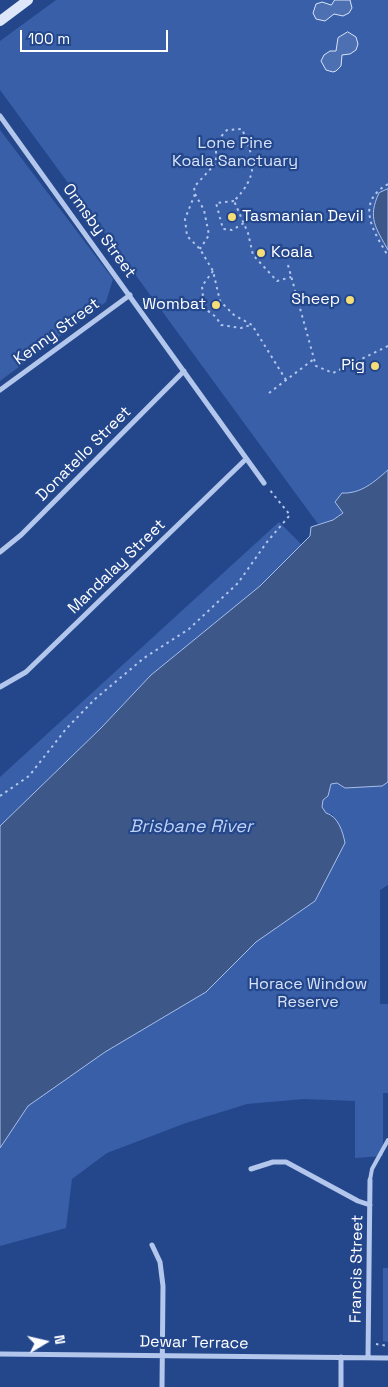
<!DOCTYPE html>
<html>
<head>
<meta charset="utf-8">
<style>
  body { margin:0 }
  #map { position:relative; width:388px; height:1387px; overflow:hidden; background:#24478c; font-family:"Space Grotesk",sans-serif }
  canvas { display:block }
  .north { position:absolute; left:20px; top:1317px; width:50px; height:50px; -webkit-text-stroke:4px #24478c; paint-order:stroke; rotate:81deg; font-size:14px; font-weight:700; line-height:20px; text-align:center; color:#fff }
  .north::after { content:''; display:block; margin:auto; width:18px; height:22px; background:#fff; clip-path:polygon(50% 0,100% 100%,50% 72%,0 100%) }
  .scale { position:absolute; left:20px; top:30px; width:148px; height:22px; box-sizing:border-box; border:2px solid #fff; border-top:0; padding-left:6px; font-size:15px; line-height:18px; white-space:nowrap; color:#fff; -webkit-text-stroke:4px #24478c; paint-order:stroke }
</style>
</head>
<body>
<div id="map">
<canvas width="388" height="1387"></canvas>
<div class="north">N</div>
<div class="scale">100 m</div>
</div>
<script>
const ctx = document.querySelector('canvas').getContext('2d');
ctx.lineJoin = 'round';
function paint(path, color) {
  ctx.fillStyle = color;
  ctx.fill(path, 'evenodd');
}
function strokePath(path, color, width, dash) {
  ctx.strokeStyle = color;
  ctx.lineWidth = width;
  ctx.lineCap = dash ? 'butt' : 'round';
  ctx.setLineDash(dash || []);
  ctx.stroke(path);
}
function write(font, color, halo, rows, align = 'center') {
  ctx.font = font + ' "Space Grotesk",sans-serif';
  ctx.lineWidth = 4.5;
  ctx.setLineDash([]);
  ctx.textBaseline = 'middle';
  ctx.strokeStyle = halo;
  ctx.fillStyle = color;
  for (const [text, x, y, turn = 0] of rows) {
    ctx.save();
    ctx.translate(x, y);
    ctx.rotate((+turn || 0) * Math.PI / 180);
    ctx.textAlign = isNaN(turn) ? turn : align;
    if (halo) ctx.strokeText(text, 0, 0);
    ctx.fillText(text, 0, 0);
    ctx.restore();
  }
}
const green = new Path2D(`
  M56,0H388V470C374,482 361,494 342,493L335,502L343,513L333,520L318,524L0,90V41Z
  M0,130L113,279L106,302L0,381Z
  M279,522L302,545L260,586L151,675L101,728L0,826V777Z
  M388,782V885L380,890V1004H388V1093H383V1156L355,1158V1101L304,1099L247,1104L186,1123L107,1153L72,1179L66,1228L0,1246V1148L28,1106L105,1052L206,992L256,942L315,901L344,840L332,814L326,813L322,807L323,800L328,796L331,784L337,783L382,786Z
  M383,1268H388V1342L383,1341Z`);
const water = new Path2D(`
  M388,189V250C376,228 367,218 379,193Z
  M388,470V782L382,786L345,788L337,783L331,784L328,796L323,800L322,807L326,813C338,816 343,832 345,843L315,901L256,942L206,992L105,1052L28,1106L0,1148V826L101,728L151,675L260,586L310,536L311,527L333,520L343,513L335,502L342,493C361,494 374,482 388,470Z`);
const building = new Path2D(`
  M335,0H350L352,8L349,13L343,16L334,14L325,21L316,19L313,13L316,4L322,2L331,5Z
  M348,32L356,37L358,44L356,50L350,54L342,55L341,66L336,71L333,72L326,70L321,61L324,55L330,51H336L338,38Z`);
const path = new Path2D(`
  M388,184C354,203 374,232 388,256
  M195,194L204,210L209,235L200,249
  M234,201L216,203L223,229L232,230L244,223
  M288,265L316,366L333,373L388,346
  M213,271L202,286L204,308L216,317L221,325L241,328L251,325
  M286,380L252,325L234,315L220,301L213,271L200,249L187,236L185,219L195,194L194,187L216,163V142L227,130L242,129C255,160 259,175 234,201L248,233L253,255L277,281L291,277
  M269,393L314,359
  M0,796L29,776L66,729L95,699L144,658L189,629L238,583L267,542L290,515L269,489
  M376,1344L388,1346`);
const lane = new Path2D(`
  M370,1180L372,1169L388,1140`);
const street = new Path2D(`
  M0,116L264,483
  M0,390L130,295
  M0,552L21,535L184,371
  M0,687L26,672L246,459
  M251,1169L273,1162H286L358,1201L370,1205
  M152,1245L160,1262L163,1286L162,1387
  M0,1354L388,1358
  M368,1358L370,1180
  M341,1387V1357`);
const secondary = new Path2D(`
  M0,21L28,0`);
const markers = [
  [232,217,5,"#f5de77"],
  [261,253,5,"#f5de77"],
  [350,300,5,"#f5de77"],
  [216,305,5,"#f5de77"],
  [375,366,5,"#f5de77"]
];
const parkNames = [
  ["Lone Pine",235,144],
  ["Koala Sanctuary",235,162],
  ["Horace Window",308,985],
  ["Reserve",308,1003]
];
const poiNames = [
  ["Tasmanian Devil",242,217,"left"],
  ["Koala",271,253,"left"],
  ["Sheep",340,300],
  ["Wombat",206,305],
  ["Pig",365,366]
];
const streetNames = [
  ["Ormsby Street",99,231,54],
  ["Kenny Street",57,332,-36],
  ["Donatello Street",84,454,-45],
  ["Mandalay Street",117,567,-44],
  ["Francis Street",357,1269,-89],
  ["Dewar Terrace",194,1343,1]
];
const waterNames = [
  ["Brisbane River",191,827]
];
paint(green, '#395fa9');
paint(water, '#3e5789');
strokePath(water, '#a7c0eb', 1);
paint(building, '#4d70b3');
strokePath(building, '#d8e3f8', 1);
strokePath(path, '#b3c6eb', 2, [2.5, 4]);
strokePath(lane, '#b3c6eb', 4);
strokePath(street, '#b3c6eb', 5);
strokePath(secondary, '#dee7f9', 10);
for (const [x, y, r, color] of markers) {
  const dot = new Path2D();
  dot.arc(x, y, r, 0, 2 * Math.PI);
  ctx.fillStyle = color;
  ctx.fill(dot);
  strokePath(dot, '#24478c', 2);
}
write('16px', '#d8e3f8', '#24478c', parkNames);
write('16px', '#fff', '#24478c', poiNames, 'right');
write('16px', '#fff', '#24478c', streetNames);
write('italic 18px', '#bfd1f2', '#24478c', waterNames);
</script>
</body>
</html>
